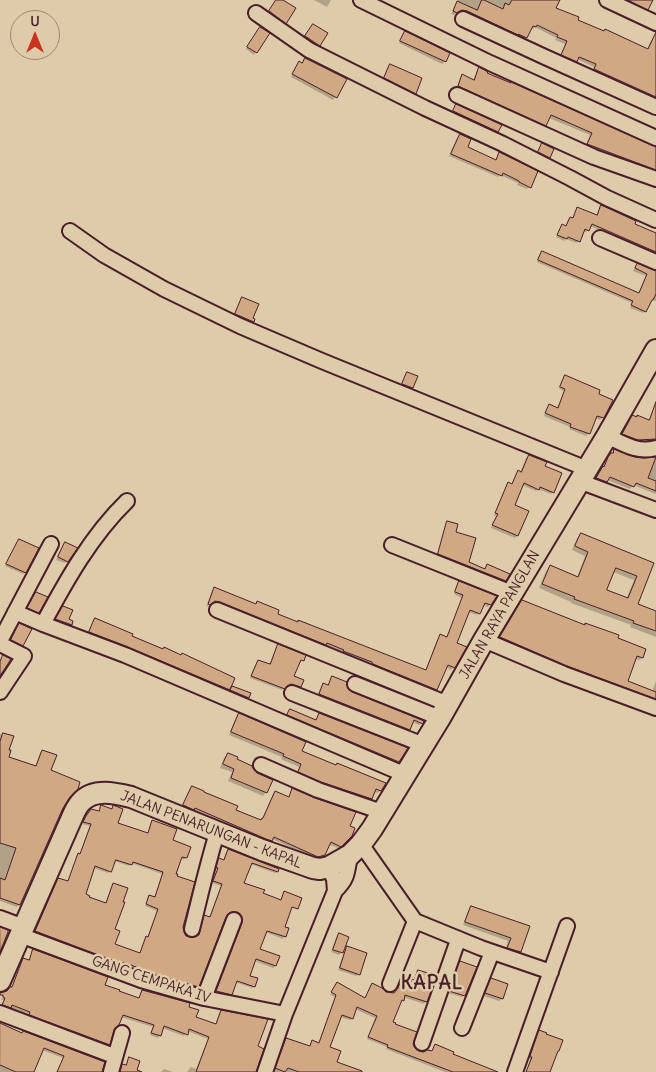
<!DOCTYPE html>
<html>
<head>
<meta charset="utf-8">
<style>
  body { margin:0 }
  #map { position:relative; width:656px; height:1072px; overflow:hidden; background:#decba9; font-family:Delius,sans-serif }
  canvas { display:block }
  .north { position:absolute; left:10px; top:10px; width:50px; height:50px; box-sizing:border-box; background:#decba9; border:1px solid #a38677; border-radius:50%; rotate:0deg; font-size:14px; font-weight:700; line-height:20px; text-align:center; color:#4a1f2b }
  .north::after { content:''; display:block; margin:auto; width:18px; height:22px; background:#c8321e; clip-path:polygon(50% 0,100% 100%,50% 72%,0 100%) }
</style>
</head>
<body>
<div id="map">
<canvas width="656" height="1072"></canvas>
<div class="north">U</div>
</div>
<script>
const ctx = document.querySelector('canvas').getContext('2d');
ctx.lineJoin = 'round';
function paint(path, color) {
  ctx.fillStyle = color;
  ctx.fill(path, 'evenodd');
}
function strokePath(path, color, width, dash) {
  ctx.strokeStyle = color;
  ctx.lineWidth = width;
  ctx.lineCap = dash ? 'butt' : 'round';
  ctx.setLineDash(dash || []);
  ctx.stroke(path);
}
function write(font, color, halo, rows, align = 'center') {
  ctx.font = font + ' Delius,sans-serif';
  ctx.lineWidth = 5;
  ctx.setLineDash([]);
  ctx.textBaseline = 'middle';
  ctx.strokeStyle = halo;
  ctx.fillStyle = color;
  for (const [text, x, y, turn = 0] of rows) {
    ctx.save();
    ctx.translate(x, y);
    ctx.rotate((+turn || 0) * Math.PI / 180);
    ctx.textAlign = isNaN(turn) ? turn : align;
    if (halo) ctx.strokeText(text, 0, 0);
    ctx.fillText(text, 0, 0);
    ctx.restore();
  }
}
const shadow = new Path2D(`
  M277,0H281L286,23L283,25L268,14Z
  M314,0H331L327,7Z
  M458,0H558L555,8L576,20L647,50L650,42L653,39L656,40V101L592,72L594,67L577,59L573,64L560,57L565,44L555,40L556,38L535,27L533,29L531,28L526,37L524,40L515,36L514,37L464,13L458,12L454,15L451,14Z
  M624,0H651L645,11L624,1Z
  M313,25L319,45L316,47L303,39Z
  M258,31L256,52L254,55L246,49Z
  M405,33L445,61L442,64L399,43L402,35Z
  M305,59L345,79L333,100L291,77L297,65L299,63L302,64Z
  M391,65L415,93L412,95L383,80L388,68Z
  M479,69L486,74L656,148V173L585,147L590,135L549,118L545,125L543,128L456,89L460,79L462,76L473,80L477,71Z
  M456,106L497,131L495,134L452,114Z
  M460,135L466,148L495,161L500,153L530,187L527,189L517,185L518,183L500,175L498,177L449,156L457,138Z
  M542,145L549,157L547,160L537,155L540,147Z
  M601,206L633,224L655,233L656,231V255L590,226L586,232L583,231L579,241L576,243L566,239L564,241L556,237L560,228L562,225L565,227L568,220L570,218L572,219L578,208L596,216Z
  M540,255L638,294L646,276L633,271L635,267L637,265L656,272V301L652,300L643,313L630,308L632,303L537,262Z
  M240,301L252,319H254L250,324L234,316Z
  M408,373L416,377L412,388L409,390L400,387L405,376Z
  M565,376L602,417L600,420L595,418L588,434L586,436L569,429L570,427L544,416L549,405L557,408L564,391L559,389L563,379Z
  M651,417L656,419V442H635L620,437L630,420H648Z
  M614,451L628,456L643,459L656,458V494L633,485L630,489L607,480L603,484L594,481L603,468L608,457Z
  M529,456L544,467L553,492L551,494L538,489L536,491L522,485L514,506L517,536L515,538L491,528L496,516H494L506,486L511,485L516,474L518,472L520,473L526,458Z
  M448,522L454,533L467,563L484,570L487,566L505,580L503,582L437,556L446,524Z
  M581,534L652,564L636,605L656,612V637L630,627L631,625L571,603V602L539,588L546,571L550,567L577,578L585,556L572,550L577,538ZM613,572L634,580L626,599L605,591Z
  M19,540L25,572L23,574L5,566L17,543Z
  M65,543L67,561L65,563L56,560L63,546Z
  M460,583L495,597L488,607L483,605L479,613L477,615L468,612L455,644L454,667L451,670L446,667L436,690L434,692L371,666L370,664L342,653V652L324,645L323,646L218,604L212,603L206,607L212,591L215,589L276,614L425,671L438,638L441,635L446,638L462,598L454,594L457,585Z
  M36,593L38,612L36,614L26,610Z
  M520,604L584,626L585,624L616,639L645,649L642,658L639,660L635,659L626,682L652,692L656,681V702L564,668L499,640Z
  M61,609L67,620L72,622L68,627L54,621Z
  M96,620L130,637L233,679L229,690L226,693L87,635L93,623Z
  M19,625L22,645L20,647L9,642Z
  M278,646L302,660L301,662L299,661L293,677L300,687L298,689L289,686L284,687L282,690L250,678L256,663L258,661L269,665L276,648Z
  M332,678L351,693L422,722L419,725L412,722L409,730L407,732L317,696L321,687L323,685L327,686Z
  M232,687L250,694L248,698L246,700L229,693Z
  M290,711L315,721L319,714L406,749L395,764L286,717Z
  M239,715L300,752L380,791L377,793L374,792L371,799L368,801L296,775L299,767L281,759L282,757L229,735L236,717Z
  M0,734L12,737L8,751L7,757L35,767L40,753L42,751L50,771L68,797L62,807L19,905L17,907L0,901V902Z
  M228,754L235,760L266,792L263,796L228,781L232,772L220,768L224,758Z
  M193,787L235,811L260,821L262,819L273,794L275,792L288,798L293,790L349,827L351,836L338,848L328,844L324,855L321,858L317,859L296,851L297,850L272,839L269,843L192,810L191,811L182,808L190,789Z
  M101,807L111,810L113,807L116,824L147,835L151,824L153,822L186,858L184,860L180,858L174,874L182,927L185,937L189,939L197,937L203,919L205,917L209,918L221,886L212,883L218,870L215,869L217,862L219,860L223,861L226,852L228,851L277,872L275,873L250,864L242,884L262,894L280,901L285,893L286,906L296,909L291,908L284,928L287,929L283,939L265,932L259,950L278,957L275,966L273,968L255,961L249,977L254,986L252,988L235,982L231,994L229,996L215,993L241,926V921L239,917L234,913H229L225,916L198,987L196,989L147,975L148,973L120,964L119,965L34,933L57,881L68,883L77,857L80,855L90,826L82,824L88,814L98,812ZM114,861L129,866L131,863L162,874L154,898L150,896L145,906L157,911L147,938L145,940L140,954L114,945V884L112,886L105,904L88,898L84,895L93,868L108,873L110,871Z
  M471,908L529,927L520,952L516,955L505,951L508,941L463,925L468,911Z
  M339,935L342,952L339,955L331,952L336,937Z
  M348,947L359,974L356,976L338,970L345,950Z
  M34,951L117,992L139,999L141,993L143,991L188,1008L195,1018L215,1025L219,1014L221,1012L257,1047L255,1072H187L191,1067L196,1069L208,1039L187,1031L184,1036L162,1028L160,1035L158,1038L150,1035L153,1027L121,1017L114,1028L108,1044L106,1046L28,1017L29,1014L10,1007L7,1009L1,1007L4,1000H1L3,995L11,988L22,961L24,959L28,961L32,953Z
  M460,962L464,995L462,997L448,993L458,965Z
  M418,971L426,985V1001L424,1004L403,997L400,1003L392,1023L418,1052H431L435,1045L479,1072H445L386,1049L387,1047L367,1039L375,1018L355,1009L352,1018L350,1020L340,1017L329,1048L336,1063L362,1072H274L285,1042L287,1040L309,1047L312,1042L318,1044L335,997L330,995L336,985L364,999L372,985L386,993L394,994L401,982L409,985L412,981H413L416,973Z
  M491,980L507,985L502,999L499,1001L484,996L489,982Z
  M0,1027L22,1034L95,1072H57L63,1058L42,1050L32,1072H0Z
  M540,1032L549,1072H526L530,1059H529L537,1034Z
  M164,1069L173,1072H161Z`);
const building = new Path2D(`
  M276,0H283L296,8L286,24L269,11Z
  M482,0H484L503,9L505,3L509,5L512,0H560L556,8L579,17L578,20L604,31L605,29L648,49L656,32V97L594,69L596,64L579,57L577,62L561,55L567,41L557,37L558,35L537,25L536,27L533,26L527,38L518,34V35L467,11L462,10L457,13L453,11L457,1L477,10Z
  M628,0H653L648,10Z
  M313,24L328,33L320,46L305,36Z
  M260,27L270,33L257,53L247,47Z
  M405,31L450,53L446,62L400,41Z
  M305,58L347,79L337,98L292,74L299,61L302,63Z
  M390,64L422,78L416,94L384,78Z
  M479,67L488,72L487,73L511,83V82L656,147V170L587,144L592,133L551,115L546,126L458,86L462,74L474,80Z
  M456,104L502,125L498,132L453,111Z
  M460,134L471,139L468,147L496,160L499,152L538,171L531,188L519,182V181L503,173L502,176L451,154Z
  M542,143L554,149L550,158L538,152Z
  M601,205L636,221L635,224L656,233V252L592,224L589,231L585,229L580,242L568,237L567,239L557,235L562,224L566,226L570,217L573,218L577,207L597,215Z
  M542,251L639,293L647,274L635,268L637,263L656,271V294L653,300H652L646,312L631,305L633,301L538,260Z
  M242,297L259,304L253,318L255,319L254,322L235,314Z
  M407,372L418,376L413,388L402,384Z
  M565,375L600,390L599,394L613,400L604,418L597,416L590,434L570,427L571,424L545,413L549,404L558,408L565,389L560,387Z
  M656,402V439L638,440L622,434L632,415L637,417V415L649,420Z
  M614,449L635,457L643,458L656,457L648,478L656,481V491L636,483L634,487L610,477L607,482L596,478L603,466L604,467L608,457L611,453H613Z
  M529,455L547,462L545,466L562,473L554,493L540,487L539,490L524,483L515,505L529,511L518,536L492,525L498,514L495,513L508,482L512,484L518,470L521,472Z
  M447,521L458,524L456,532L476,538L469,562L485,569L487,564L510,574L506,581L438,554Z
  M581,533L654,563L638,604L656,611V631L633,623L634,621L574,599L575,597L542,584L550,565L578,577L588,552L575,546ZM616,568L637,576L628,598L607,590Z
  M19,539L39,548L26,573L6,564Z
  M65,542L78,548L68,562L58,557Z
  M459,581L497,596L491,605L485,603L480,614L470,610L457,643L467,647L455,668L448,665L437,690L373,664L372,662L343,651L344,650L327,643L326,645L220,602L215,601L210,605L208,604L214,587L256,604L257,601L279,610L278,614L298,622V620L426,670L440,634L447,637L463,595L455,592Z
  M36,592L48,597L39,613L27,608Z
  M522,600L585,625V623L619,635L618,638L646,649L643,658L637,656L628,681L656,692V699L567,666L500,637Z
  M63,606L73,610L69,619L73,621L72,625L55,619Z
  M95,618L133,634L132,636L163,649L164,647L181,655L182,653L235,678L230,690L128,647L89,632Z
  M19,623L32,629L23,646L11,640Z
  M278,644L306,655L304,661L301,660L294,676L304,680L301,687L291,684L287,686L285,689L251,676L258,660L270,664Z
  M3,655L11,659L0,676V662Z
  M332,676L347,682L348,689L352,692L424,721L423,724L414,720L410,730L319,694L323,683L328,685Z
  M232,686L251,693L249,698L230,690Z
  M290,709L316,720L319,713L408,748L399,762L287,715Z
  M239,713L306,742L302,751L336,765L337,763L386,783L381,791L376,789L372,799L321,782L298,772L301,764L283,756L284,754L231,732Z
  M3,733L14,736L9,750H11L9,757L36,766L42,750L57,755L51,770L80,782L78,789L70,797L63,808L20,905L0,898V878L5,880L16,848L0,843V742Z
  M228,753L238,757L237,759L252,766L254,770L257,773L273,780L267,793L231,778L234,769L223,764Z
  M192,786L204,791V792L238,806L236,810L261,820L262,818H263L275,791L289,797L292,788L315,798L356,812L350,826L355,828L352,836L341,847L331,842L325,855L318,857L274,837L272,841L266,839L195,808L194,810L183,805Z
  M101,805L112,809L113,805L123,809L118,823L148,833L152,820L177,829L173,840L191,847L187,858L182,857L176,874H178L177,876L195,882L183,927L184,932L186,936L189,937H195L199,935L204,915L210,917L222,884L213,881L218,868L216,867L218,859L219,858L224,860L228,849L279,869L278,872L252,863L244,883L265,890L263,893L281,900L284,891L302,898L298,909L292,907L285,927L289,928L286,937L267,931L260,949L280,956L276,966L256,959L250,976L258,978L255,987L237,981L232,995L216,991L242,923V918L241,915L237,912H232L229,913L226,917L199,987L148,973L149,972L123,962L122,964L35,931L58,878L68,881L78,853L80,854L91,824L83,822L86,816L91,809L99,811ZM116,860L132,865L133,862L163,872L155,897L149,895L146,904L158,909L148,937L146,936L140,953L115,944L120,931L115,929L125,902H123L128,888L113,883L106,903L89,897L90,896L86,894L95,866L111,872Z
  M471,906L530,926L521,952L507,948L511,938L465,922Z
  M0,927L8,930V932L0,952Z
  M339,933L349,937L343,953L333,950Z
  M347,946L367,953L360,975L340,968Z
  M33,949L108,977L105,985L120,990L119,991L139,998L142,990L190,1003L189,1007L199,1010L196,1017L216,1024L221,1010L268,1019L258,1046L264,1049L256,1072H196L209,1037L189,1029L188,1035L164,1026L161,1036L151,1033L154,1025L123,1015L119,1025L116,1027L114,1030L110,1045L29,1015L30,1012L12,1005L11,1008L2,1005L5,998L3,997V995H0V993L7,991L10,987H12L23,958L29,960Z
  M460,961L477,967L465,996L449,991Z
  M418,970L431,974L427,984L433,986L427,1002L405,995L404,1001L402,1000L393,1022L396,1023L395,1024L417,1032L413,1044L415,1048L419,1051L423,1052L428,1050L432,1051L435,1044L454,1052L453,1054L498,1072H453L387,1047L388,1045L368,1037L377,1016L357,1007L353,1019L342,1015L330,1047L341,1051L337,1062L362,1071V1072H299L288,1068L285,1072L275,1068L286,1038L310,1046L312,1040L319,1043L336,995L331,992L337,982L365,998L372,983L382,988L386,992L394,993L398,988L401,981L410,984L412,979L414,980Z
  M491,978L508,984L503,999L485,993Z
  M0,1023L22,1033L23,1031L105,1062L102,1072H57L64,1056L44,1048L34,1072H16L0,1065Z
  M539,1030L547,1033L546,1034L563,1040L559,1051H558L550,1072H526L532,1057H530Z
  M129,1057L140,1061L137,1070L142,1072H120L122,1064L126,1065Z`);
const street = new Path2D(`
  M361,0L490,63L656,138
  M607,0L656,23
  M256,13L309,50L425,108L503,144L570,178L607,198L656,220
  M463,19L545,57L656,107
  M457,95L594,157L656,179
  M70,231L104,255L164,289L240,326L322,361L587,469
  M600,238L656,262
  M607,436C624,444 637,453 656,448
  M579,481L656,510
  M392,545L512,593
  M217,610L448,704
  M15,612L43,624L125,655L406,775
  M43,624C66,581 91,536 127,501
  M484,640L564,674L656,708
  M0,641L51,544
  M0,644L24,656L0,692
  M355,684L440,718
  M292,693L424,745
  M261,765L318,790L382,812
  M361,844L415,921L481,948L551,972
  M335,891C348,878 347,873 350,855
  M0,918L24,927
  M192,929C200,897 207,865 217,833
  M20,935L141,980L204,998L285,1014
  M390,984L415,921
  M204,998L234,920
  M0,1013L114,1056
  M462,1028L492,952
  M422,1043L458,940
  M111,1072L122,1033
  M265,1072L285,1014L335,891L334,879L329,867
  M515,1072L567,926`);
const secondary = new Path2D(`
  M0,981L74,813C76,809 78,805 81,802C94,788 115,793 131,797L262,850L313,868L320,869L329,867L350,855L361,844L372,829L440,718L484,640L607,436L656,350`);
const streetNames = [
  ["JALAN RAYA PANGLAN",500,615,-60],
  ["JALAN PENARUNGAN - KAPAL",211,830,21],
  ["GANG CEMPAKA IV",151,980,18]
];
const districtNames = [
  ["KAPAL",432,984]
];
paint(shadow, '#0003');
paint(building, '#d0a984');
strokePath(building, '#4a1f2b', 1);
strokePath(street, '#4a1f2b', 18);
strokePath(secondary, '#4a1f2b', 24);
strokePath(street, '#decba9', 14);
strokePath(secondary, '#decba9', 20);
write('14px', '#4a1f2b', '#decba9', streetNames);
ctx.letterSpacing = '1px';
write('bold 19px', '#4a1f2b', '#decba9', districtNames);
ctx.letterSpacing = '0px';
</script>
</body>
</html>
